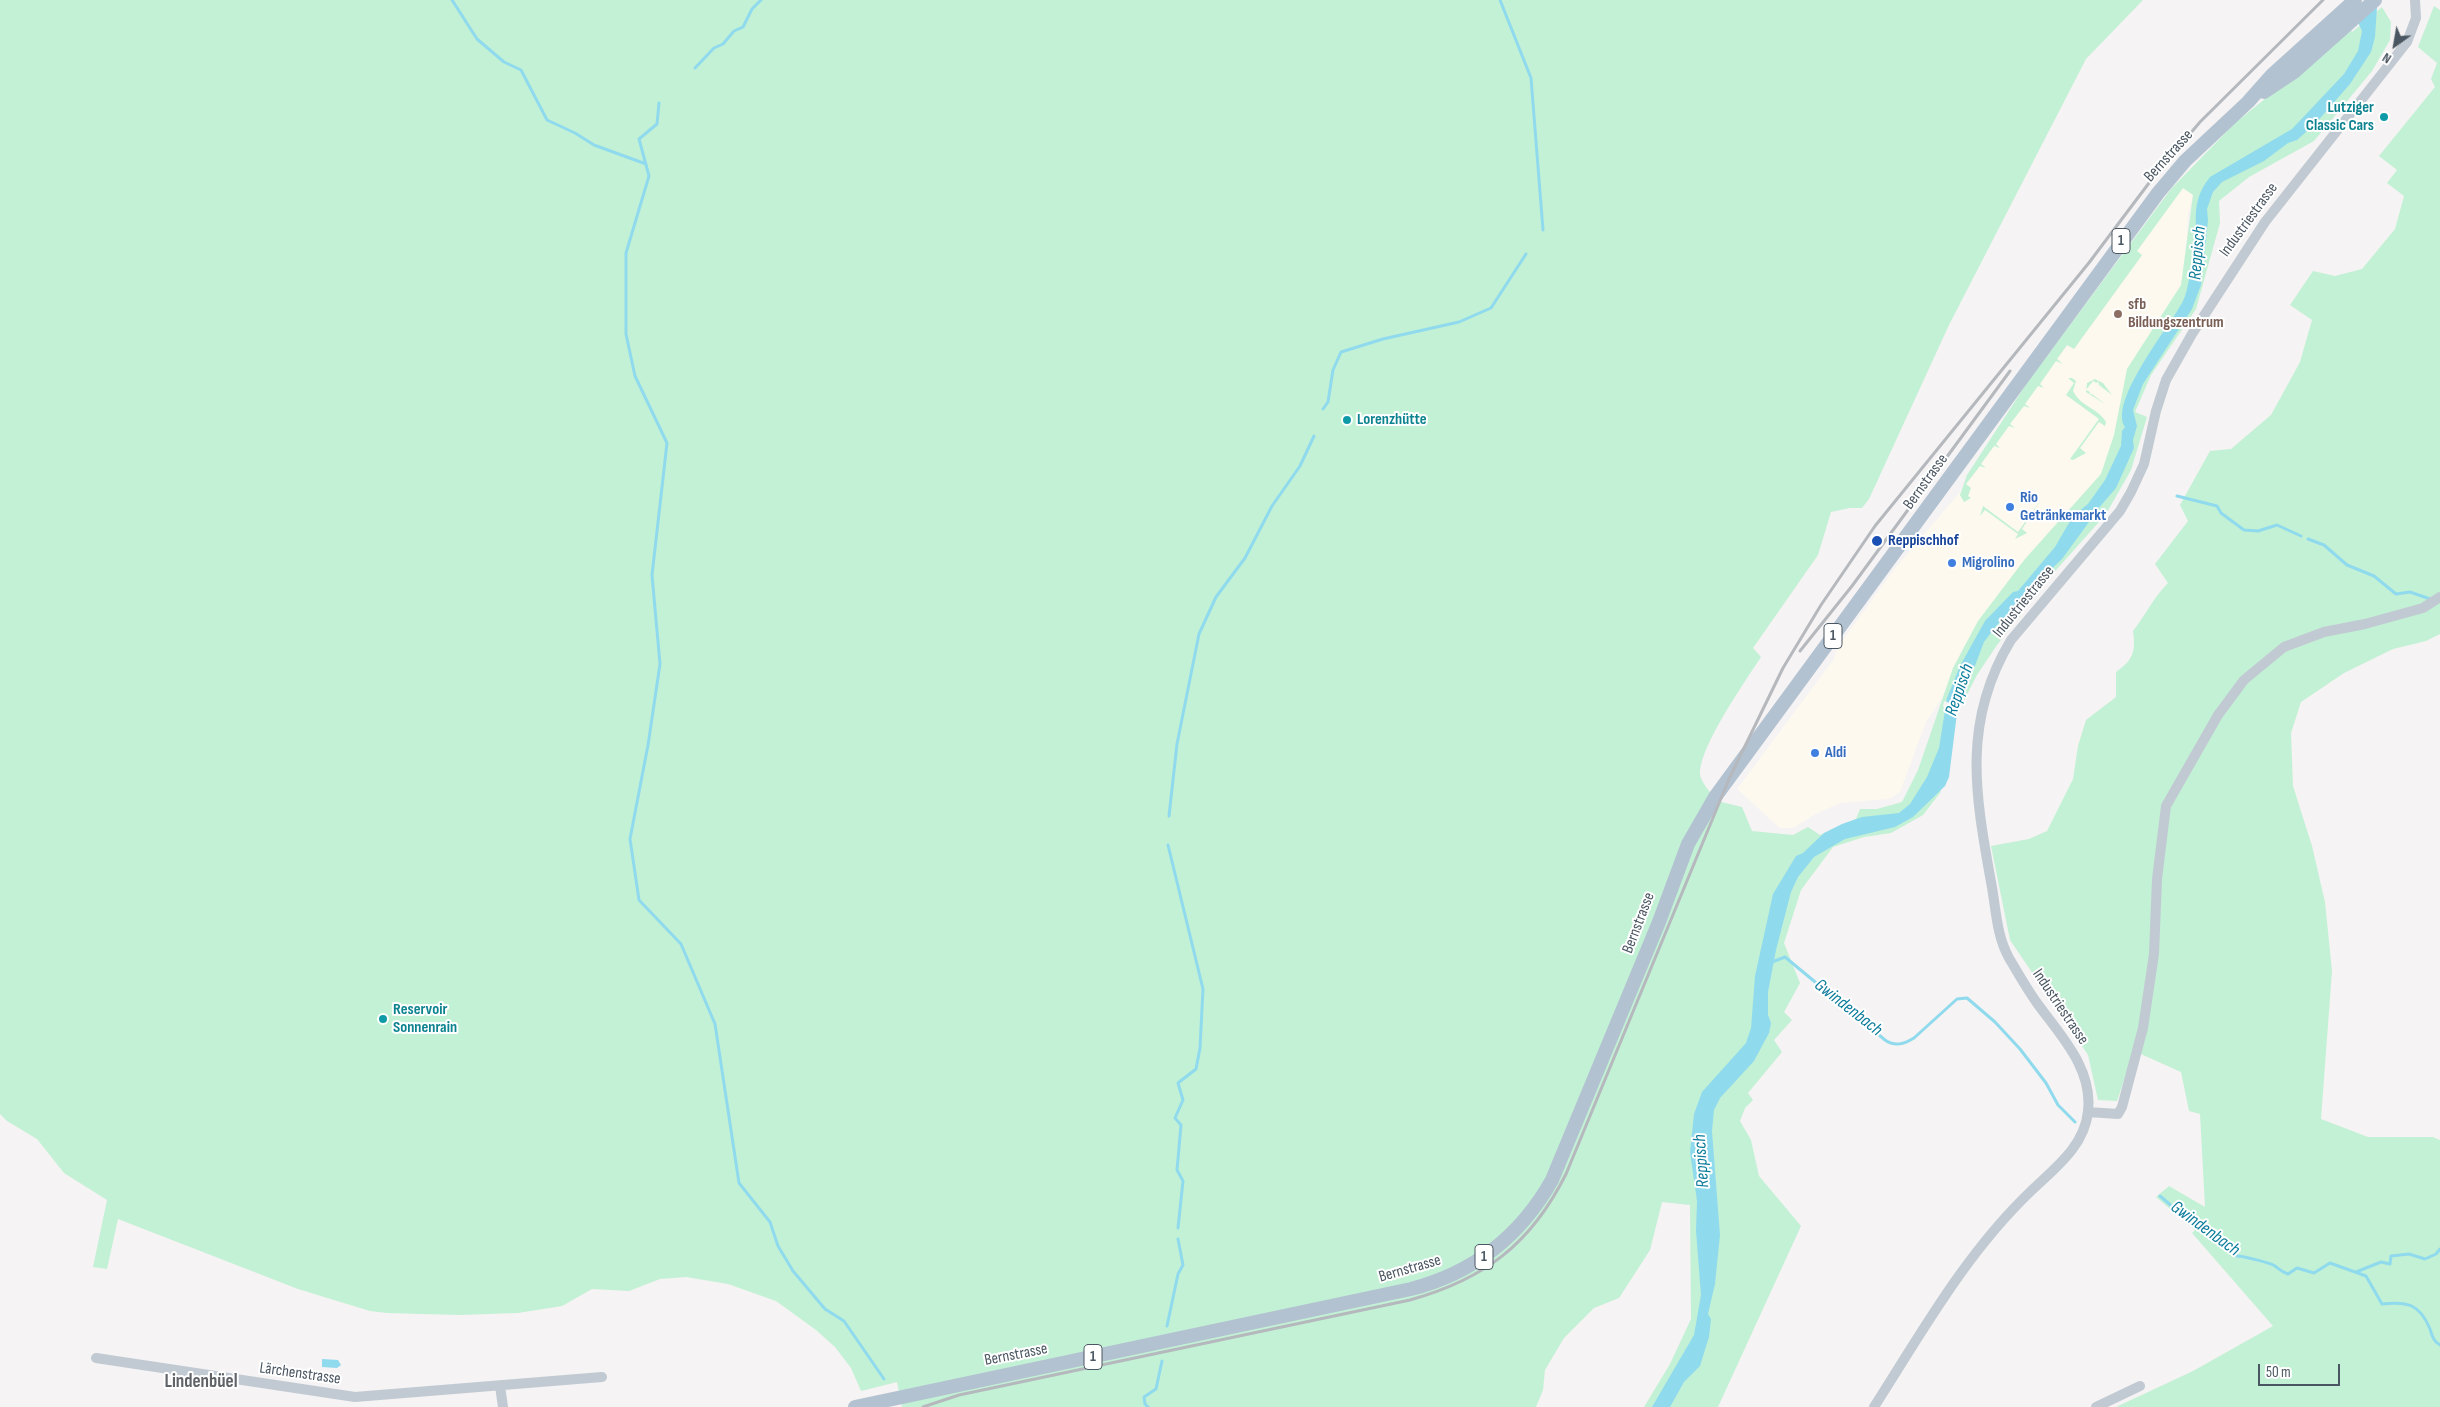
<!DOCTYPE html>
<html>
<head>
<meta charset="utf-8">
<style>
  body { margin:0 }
  #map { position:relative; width:2440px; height:1407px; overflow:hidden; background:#f5f3f3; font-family:"Sofia Sans Condensed",sans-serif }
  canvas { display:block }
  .north { position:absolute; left:2370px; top:20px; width:50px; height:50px; -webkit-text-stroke:4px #fff; paint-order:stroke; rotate:212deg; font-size:14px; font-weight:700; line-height:20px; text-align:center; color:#4a5661 }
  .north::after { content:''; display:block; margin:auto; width:18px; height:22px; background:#4a5661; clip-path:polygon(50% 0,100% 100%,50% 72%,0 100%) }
  .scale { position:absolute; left:2258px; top:1364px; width:82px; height:22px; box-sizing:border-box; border:2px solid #4a5661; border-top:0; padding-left:6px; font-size:15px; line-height:18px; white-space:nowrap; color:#4a5661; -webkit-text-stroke:4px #fff; paint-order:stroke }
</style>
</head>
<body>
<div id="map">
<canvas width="2440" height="1407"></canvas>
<div class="north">N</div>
<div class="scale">50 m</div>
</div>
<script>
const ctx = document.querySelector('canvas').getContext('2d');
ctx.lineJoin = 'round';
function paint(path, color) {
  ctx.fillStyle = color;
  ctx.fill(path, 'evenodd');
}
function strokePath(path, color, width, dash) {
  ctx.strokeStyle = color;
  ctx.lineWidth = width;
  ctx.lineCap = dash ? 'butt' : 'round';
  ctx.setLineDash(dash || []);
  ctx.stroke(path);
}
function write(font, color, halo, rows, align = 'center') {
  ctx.font = font + ' "Sofia Sans Condensed",sans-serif';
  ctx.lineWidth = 4;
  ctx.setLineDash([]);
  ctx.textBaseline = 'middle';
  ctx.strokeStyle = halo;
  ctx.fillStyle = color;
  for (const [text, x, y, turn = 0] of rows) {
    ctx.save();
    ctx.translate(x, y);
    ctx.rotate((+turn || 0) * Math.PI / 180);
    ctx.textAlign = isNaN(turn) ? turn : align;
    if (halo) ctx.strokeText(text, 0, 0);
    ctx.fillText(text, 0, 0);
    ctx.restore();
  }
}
const commercial = new Path2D(`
  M2183,188L2193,195L2188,215L2186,254L2181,285L2120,404L2114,435L2101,474L2025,559L1978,622L1961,652L1942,698L1926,722L1900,792L1889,799L1840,803L1816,814L1793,828H1780L1737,789L1834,659L1837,648L1896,567L1966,485L2068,345L2074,349L2142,256L2137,251Z`);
const green = new Path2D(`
  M0,0H2143L2086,59L1949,325L1869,499L1862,508H1850L1831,512L1818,555L1753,648L1761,657C1747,679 1693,755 1701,778C1704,786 1712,794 1717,801L1742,807L1752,831L1793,835L1808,827L1820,835L1856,819L1860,809H1877L1902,802L1918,770L1953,668L1978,621L2025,559L2101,474L2114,435L2127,369L2181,285L2193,195L2183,188L2137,251L2142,255L2074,349L2067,345L2057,359L2063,364L2056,361L2040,384L2044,388L2038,386L2025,404L2030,408L2024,406L2010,424L2015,428L2009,426L1996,444L2000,448L1994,446L1981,464L1986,468L1980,466L1966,484L1971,488L1968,496L1971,498L1964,502L1960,495L1967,475L2027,383L2171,189L2235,123L2351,30L2352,32L2382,7L2391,22L2390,40L2372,71L2333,118L2314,141L2249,177L2219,201L2220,223L2196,309L2151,375L2135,412L2147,417L2131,470L2106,514L2057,569L1997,645L1977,675L1957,714L1948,765L1940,793L1923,815L1891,833L1864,837L1833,847L1801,890L1784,943L1800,983L1784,1012L1792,1020L1774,1040L1782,1052L1748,1093L1753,1100L1745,1108L1740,1121L1751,1140L1759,1176L1801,1226L1718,1407H1644L1670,1364L1691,1319L1690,1205L1662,1202L1650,1250L1619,1298L1594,1308L1564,1338L1545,1370L1543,1390L1536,1407H902L897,1382L861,1391L851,1368L835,1347L816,1330L776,1301L728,1284L686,1277L660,1279L629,1291L592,1289L562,1306L518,1313L459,1315L387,1313L370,1311L298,1289L118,1219L107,1269L93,1267L107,1200L64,1173L37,1139L7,1121L0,1114Z
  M2434,6L2440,10V634L2426,641L2393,649L2344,673L2301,702L2291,733L2293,786L2312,846L2325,902L2332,971L2321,1119L2368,1137H2433L2440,1140V1407H2116L2193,1371L2273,1326L2192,1233L2195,1230L2156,1197L2169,1186L2205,1207L2200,1114L2189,1111L2181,1072L2134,1051L2117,1101L2098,1100L2088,1055L2010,940L1991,846L2029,839L2047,831L2073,779L2078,746L2086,720L2116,697V672C2133,660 2136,652 2133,631C2145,616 2153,598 2168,583L2155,564L2188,521L2180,505L2210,451L2231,449L2271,415L2300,362L2312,320L2290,305L2313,271L2335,276L2362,269L2395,229L2404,196L2387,183L2397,170L2379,156L2435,87L2431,79L2437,63L2418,47Z
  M2068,378H2072L2076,381L2073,391C2081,407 2098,408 2106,422L2105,426L2099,422L2080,448L2086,453L2073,460L2070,459L2099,419L2066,395L2074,383Z
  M2095,379L2103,383L2112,395L2099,385L2098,381L2097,383L2093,381L2086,390L2090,392L2089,395L2092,394L2105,404L2086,392L2087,383Z
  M2042,498L2022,529L2027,533L2015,539L2018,534L1985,510L1980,516L1983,506L2018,532Z`);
const water = new Path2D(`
  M2348,0L2377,7L2375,37L2371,52L2350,84L2316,123L2297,140L2288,143L2264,161L2222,182L2213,192L2207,209L2208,220L2201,285L2192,309L2143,384L2133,410L2137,426L2133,440L2134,448L2116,488L2091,517L2089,522L2062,559L2041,579L2030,596H2026L1996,626L1984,642L1957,713L1949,777L1945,786L1913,817L1895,827L1845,839L1814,857L1798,877L1791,892L1776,950L1768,992V1015L1771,1023L1769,1033L1754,1061L1720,1098L1714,1110L1712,1131L1720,1235L1715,1284L1708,1314L1711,1319L1709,1337L1700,1366L1684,1382L1670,1407H1652L1694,1335L1701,1295L1696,1231L1697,1201L1690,1152L1694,1114L1702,1092L1746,1043L1751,1028L1755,976L1773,894L1796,856L1803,853L1824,833L1842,824L1862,817L1899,813L1910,804L1927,777L1939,748L1947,698L1960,666L1985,621L2013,592L2018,591L2055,547L2073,516L2088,504L2105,480L2121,446L2122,431L2125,427C2108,401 2171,325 2183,301C2189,289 2188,275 2194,264L2192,261C2203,233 2185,208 2210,177L2292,129L2344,74L2358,51L2362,31Z
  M322,1359L338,1360L341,1365L337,1368L322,1367Z`);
const pier = new Path2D(`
  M1944,701L1961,707L1960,712L1943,707Z`);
const stream = new Path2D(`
  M452,0L477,39L504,62L521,70L547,120L575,133L594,145L646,164
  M1500,0L1531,78L1543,230
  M695,68L714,48L723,44L734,31L743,27L752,9L761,0
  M659,103L657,124L639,139L649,176L626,253V334L635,376L667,443L652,575L660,664L648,745L630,839L639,900L681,944L715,1024L739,1183L770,1222L778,1246L793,1271L825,1309L844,1321L884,1379
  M1323,409L1328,402L1333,370L1341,352L1383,339L1459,322L1491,308L1526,254
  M2177,496L2217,506L2221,513L2244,530L2258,531L2277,525L2301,536
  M2308,539L2324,545L2347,565L2374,576L2396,594L2410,592L2430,599
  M1169,816L1177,744L1199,634L1216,597L1245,558L1272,506L1300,466L1314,436
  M1168,845L1203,989L1200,1048L1196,1069L1178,1083L1183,1100L1175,1118L1181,1125L1177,1170L1183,1181L1178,1228
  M1772,962L1785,957L1885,1040C1895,1047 1904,1044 1914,1038L1957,999L1967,998L1995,1022L2020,1049L2046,1083L2058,1105L2075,1122
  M2160,1196L2174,1208L2196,1219L2205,1229L2224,1239L2237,1256C2243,1256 2271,1263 2275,1266C2280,1270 2282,1272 2288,1274L2297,1268L2314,1273L2330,1263L2366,1276L2382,1304C2407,1301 2420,1304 2430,1329C2432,1336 2434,1342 2440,1345
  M2356,1272L2381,1262L2390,1264L2391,1256L2409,1254L2425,1259L2436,1254L2440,1249
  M1167,1326L1178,1274L1183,1265L1178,1239
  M1148,1407L1145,1404L1144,1397L1156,1389L1162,1361`);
const minor = new Path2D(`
  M2088,1112L2118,1114L2122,1107L2143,1028L2154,954L2157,879L2166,806L2218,715L2244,680L2284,647L2324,632L2365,624L2423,608L2440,597
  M96,1358L355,1397L602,1377
  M500,1386L503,1407
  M1874,1407C1922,1332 1966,1253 2031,1191C2055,1168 2085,1146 2088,1111C2093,1068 2060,1035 2037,1003C2027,989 2018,973 2009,958C1996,935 1996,907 1991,882C1975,793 1962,721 2011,640L2120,511L2131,492L2144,464L2156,411L2166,380L2192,334L2265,222L2407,42L2416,18L2415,0
  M2096,1407L2140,1386`);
const major = new Path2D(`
  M2264,92L2294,72L2375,0
  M855,1407L1411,1289C1473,1273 1520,1237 1552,1180L1659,922L1688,844L1715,797L2158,193L2185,161L2248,102L2272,75L2355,0`);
const rail = new Path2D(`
  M2088,264L2152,179L2200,122L2323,0
  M1800,651L1852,586L2010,371
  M923,1407L959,1395L1410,1300C1485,1279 1531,1244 1566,1174L1729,779L1783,668L1821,605L1875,526L2092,259`);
const markers = [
  [2384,117,5,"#0f9aa8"],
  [2118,314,5,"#8d6e63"],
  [1347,420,5,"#0f9aa8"],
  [2010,507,5,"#3f7fe0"],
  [1877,541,6,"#1a4fb4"],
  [1952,563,5,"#3f7fe0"],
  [1815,753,5,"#3f7fe0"],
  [383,1019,5,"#0f9aa8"]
];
const shields = [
  [2121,241,18],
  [1833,636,18],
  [1484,1257,18],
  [1093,1357,18]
];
const shieldNames = [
  ["1",2121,241],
  ["1",1833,636],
  ["1",1484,1257],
  ["1",1093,1357]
];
const cultureNames = [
  ["Lutziger",2374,108,"right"],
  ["Classic Cars",2374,126,"right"],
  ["Lorenzhütte",1357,420],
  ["Reservoir",393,1010],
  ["Sonnenrain",393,1028]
];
const streetNames = [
  ["Bernstrasse",2169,156,-48],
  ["Industriestrasse",2249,220,-54],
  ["Bernstrasse",1926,482,-54],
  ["Industriestrasse",2024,602,-51],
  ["Bernstrasse",1639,923,-69],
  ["Industriestrasse",2060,1007,56],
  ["Bernstrasse",1410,1269,-16],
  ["Bernstrasse",1016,1355,-11],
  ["Lärchenstrasse",300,1374,8]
];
const educationNames = [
  ["sfb",2128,305],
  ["Bildungszentrum",2128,323]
];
const shopNames = [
  ["Rio",2020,498],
  ["Getränkemarkt",2020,516],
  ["Migrolino",1962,563],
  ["Aldi",1825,753]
];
const transitNames = [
  ["Reppischhof",1888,541]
];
const waterNames = [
  ["Reppisch",2198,253,-85],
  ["Reppisch",1960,690,-71],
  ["Gwindenbach",1848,1008,38],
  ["Reppisch",1702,1161,-94],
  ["Gwindenbach",2205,1229,36]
];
const quarterNames = [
  ["Lindenbüel",201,1382]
];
paint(commercial, '#fdf9ef');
paint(green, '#c3f1d5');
paint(water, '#90daee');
paint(pier, '#f5f3f3');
strokePath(stream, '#90daee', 3);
strokePath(minor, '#c1cad2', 10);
strokePath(major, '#b3c2d1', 14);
strokePath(rail, '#b5b8bd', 3);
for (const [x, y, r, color] of markers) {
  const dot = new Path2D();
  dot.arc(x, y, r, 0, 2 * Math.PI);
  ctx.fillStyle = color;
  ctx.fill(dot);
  strokePath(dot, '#fff', 2);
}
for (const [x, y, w] of shields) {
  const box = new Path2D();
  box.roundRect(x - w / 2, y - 12.5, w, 25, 4);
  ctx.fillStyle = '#fff';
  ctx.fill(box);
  strokePath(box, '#4a5661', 1);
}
write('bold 15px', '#4a5661', null, shieldNames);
write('bold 16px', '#0d838f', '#fff', cultureNames, 'left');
write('16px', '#4a5661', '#fff', streetNames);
write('bold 16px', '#785e54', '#fff', educationNames, 'left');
write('bold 16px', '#366cbe', '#fff', shopNames, 'left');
write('bold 16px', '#164399', '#fff', transitNames, 'left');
write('italic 18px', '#0c7c9b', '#fff', waterNames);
write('bold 19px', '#5f6368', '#fff', quarterNames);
</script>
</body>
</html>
